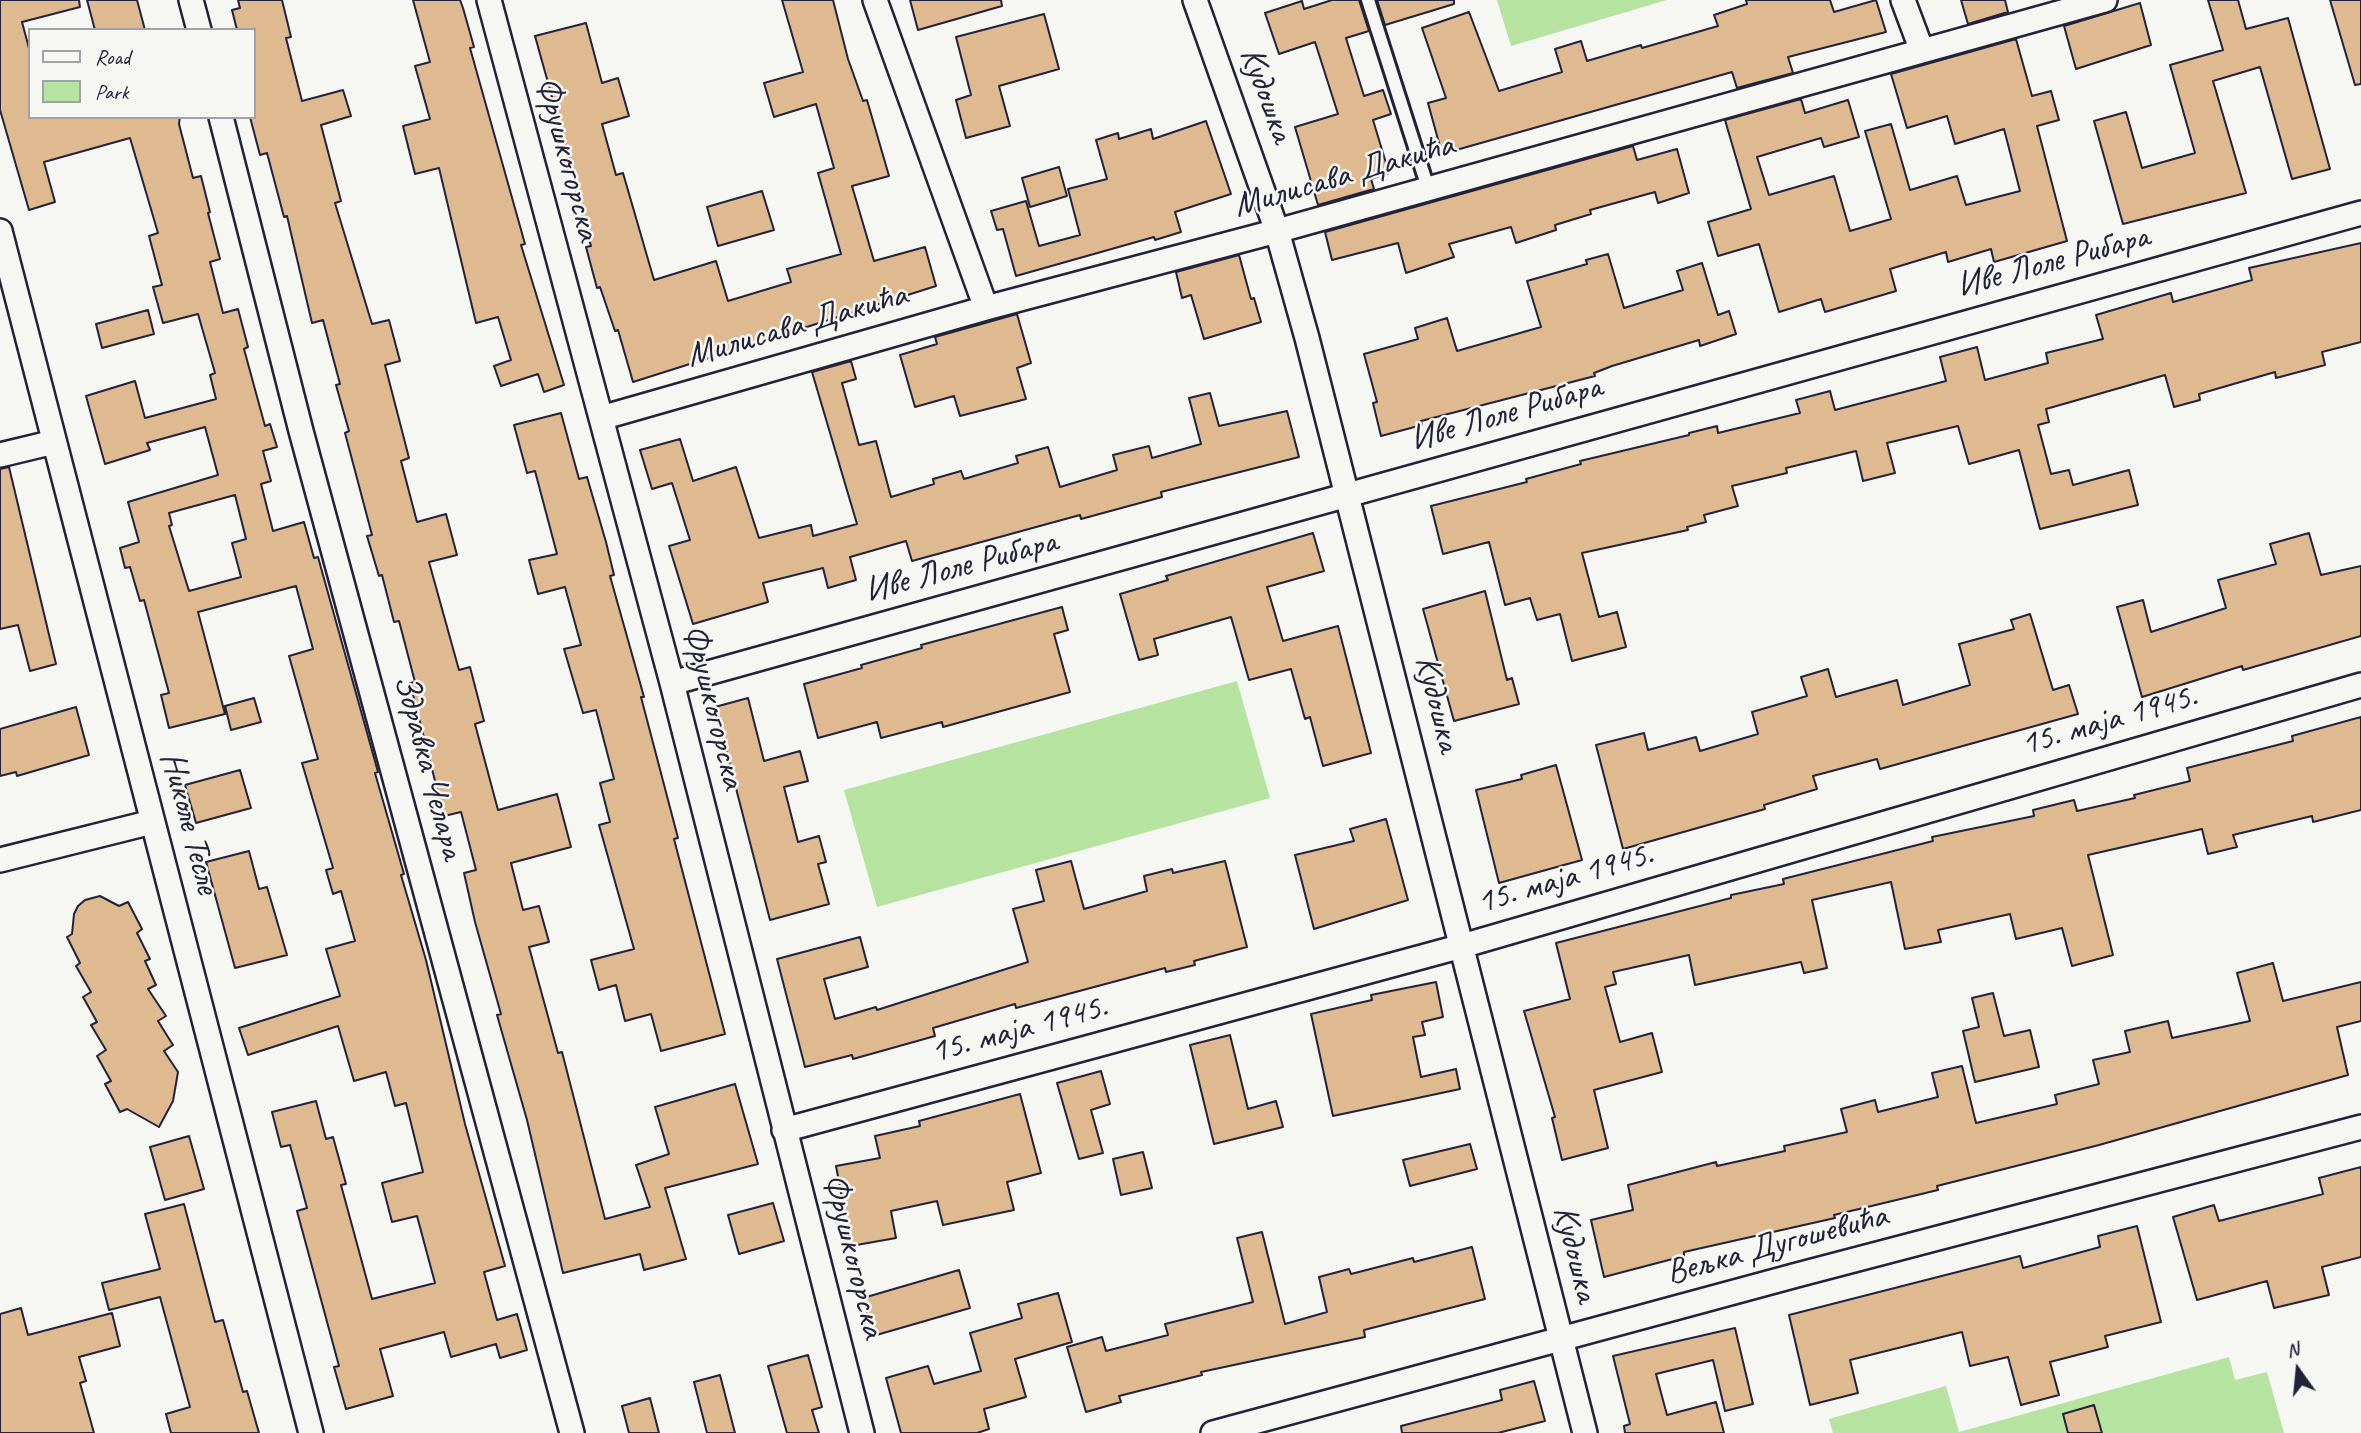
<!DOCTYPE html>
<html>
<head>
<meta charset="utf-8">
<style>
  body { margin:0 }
  #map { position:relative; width:2361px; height:1433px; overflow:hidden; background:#f6f6f2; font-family:Caveat,sans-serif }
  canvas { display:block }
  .legend { position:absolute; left:28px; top:28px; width:228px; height:91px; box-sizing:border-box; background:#f6f6f2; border:2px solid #a1a1a9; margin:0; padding:9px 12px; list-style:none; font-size:21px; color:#22223b }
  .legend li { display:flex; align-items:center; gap:14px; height:35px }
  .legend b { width:35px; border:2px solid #a1a1a9 }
  .north { position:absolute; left:2263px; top:1335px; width:70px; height:70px; -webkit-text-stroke:5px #f6f6f2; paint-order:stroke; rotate:345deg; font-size:19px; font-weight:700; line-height:28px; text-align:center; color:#22223b }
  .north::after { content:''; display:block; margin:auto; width:24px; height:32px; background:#22223b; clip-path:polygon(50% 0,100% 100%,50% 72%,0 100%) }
</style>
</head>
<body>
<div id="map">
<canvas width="2361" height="1433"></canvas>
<ul class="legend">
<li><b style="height:9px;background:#f6f6f2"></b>Road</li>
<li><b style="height:19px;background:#b7e3a1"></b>Park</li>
</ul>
<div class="north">N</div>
</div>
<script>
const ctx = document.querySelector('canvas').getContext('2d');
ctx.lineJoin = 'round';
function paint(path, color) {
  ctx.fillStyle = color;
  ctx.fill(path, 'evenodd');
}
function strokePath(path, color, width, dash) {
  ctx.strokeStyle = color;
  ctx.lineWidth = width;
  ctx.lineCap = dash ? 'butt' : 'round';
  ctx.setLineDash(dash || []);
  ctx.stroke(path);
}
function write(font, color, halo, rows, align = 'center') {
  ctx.font = font + ' Caveat,sans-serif';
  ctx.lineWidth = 5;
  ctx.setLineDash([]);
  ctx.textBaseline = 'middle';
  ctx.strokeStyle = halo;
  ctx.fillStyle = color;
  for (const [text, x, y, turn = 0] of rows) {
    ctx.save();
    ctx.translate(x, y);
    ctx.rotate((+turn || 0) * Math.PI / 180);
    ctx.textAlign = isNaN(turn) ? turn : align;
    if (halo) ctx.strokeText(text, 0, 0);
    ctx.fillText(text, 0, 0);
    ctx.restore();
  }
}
const green = new Path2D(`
  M1497,0H1667L1511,46Z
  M1237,681L1270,798L877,907L844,790Z
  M2229,1357L2235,1380L2267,1372L2284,1433H1833L1829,1419L1946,1386L1959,1432Z`);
const building = new Path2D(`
  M0,0H79L80,7L22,22L30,52V117H180L179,124L193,178L201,176L210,212L208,213L220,259L210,262L223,313L238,309L248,347L244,349L265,426L270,424L277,447L263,451L271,481L261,484L273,531L304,522L314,558L318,557L378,772L375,773L404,874L401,875L426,960L465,1124L505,1266L484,1272L497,1320L517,1314L527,1350L500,1358L496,1344L451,1357L444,1332L380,1349L393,1396L346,1409L334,1367L339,1366L297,1211L307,1208L290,1145L281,1147L272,1112L316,1101L326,1139L333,1137L346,1184L341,1185L372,1299L435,1283L417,1216L392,1222L382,1183L423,1172L406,1103L395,1106L386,1072L354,1081L338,1026L248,1055L239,1028L340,996L326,949L355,941L341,891L333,894L326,870L333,868L302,763L318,759L289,656L313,649L296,586L198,612L225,714L169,728L161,695L169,693L144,600L140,601L130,567L125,568L120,548L139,542L128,502L218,475L205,427L147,443L150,450L105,464L86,396L135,381L145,418L216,399L210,375L215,373L198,314L163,323L153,287L162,285L149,236L158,233L130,138L44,162L55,202L29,210L0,110ZM235,495L246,539L232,543L241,577L189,591L169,526L172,525L169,513Z
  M87,0H137L145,30H95Z
  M238,0H282L291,37L286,38L302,101L343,90L351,116L321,125L341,201L335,203L372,324L389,320L400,361L385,365L409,458L401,461L417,522L446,514L457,555L429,562L459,670L470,667L484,721L475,724L498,810L557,794L571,847L511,863L523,910L539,906L549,942L529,947L558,1053L562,1052L605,1219L650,1207L636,1165L669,1154L655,1107L735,1084L758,1164L665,1188L686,1259L644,1270L640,1254L563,1273L527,1120L497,1015L501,1014L475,922L464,873L476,870L461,812L444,816L410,683L415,682L399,621L394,622L382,575L379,576L367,536L372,535L345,433L349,431L336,385L340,384L323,320L312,323L287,216L284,217L267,153L260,155L250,117H254V30H237L232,10L240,8Z
  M413,0H460L463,8L474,47L470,48L525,244L521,245L564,385L544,392L538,374L501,386L494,366L511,360L498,317L476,323L439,168L415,174L403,126L430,119L415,66L430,62Z
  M782,0H833L848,59L863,101L867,100L889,176L852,186L874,261L925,247L936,286L633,382L618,330L615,331L600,287L597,288L586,247L591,246L574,187H577L563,135L558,137L547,99L552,97L535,36L586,23L602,83L618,78L629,116L602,124L616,175L623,173L654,280L716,261L728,301L791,282L787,269L841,254L818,173L834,168L816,104L774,117L764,83L803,72Z
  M910,0H1001L1002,6L918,30Z
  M1332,0H1359L1369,31L1346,38L1364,96L1383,90L1391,114L1373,120L1389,173L1371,179L1374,189L1318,205L1295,127L1338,114L1315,42L1279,54L1265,13L1302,1L1304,9Z
  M1377,0H1454V4L1385,25Z
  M1746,0H1830L1834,12L1876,0L1886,32L1788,57L1793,73L1737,88L1732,72L1442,154L1428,103L1446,98L1422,28L1469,12L1499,91L1562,72L1555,49L1581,41L1587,61L1641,45L1642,48L1718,26L1714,15L1747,4Z
  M1961,0H2005L2008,12L1968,24Z
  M2208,0H2238L2246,29L2288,18L2330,169L2292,179L2260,67L2213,81L2246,193L2123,224L2094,121L2126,112L2142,168L2195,153L2170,65L2223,50Z
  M2330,0H2361V84L2355,85Z
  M2140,3L2151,45L2076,69L2064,26Z
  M1044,14L1059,69L999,86L1010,126L966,138L956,100L971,95L956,37Z
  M2016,39L2032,96L2051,91L2059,120L2037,126L2067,241L1994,262L1991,249L1948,262L1946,252L1890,269L1896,291L1825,312L1821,299L1779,312L1759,244L1718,256L1708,222L1751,209L1725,120L1801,99L1805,113L1848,100L1859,137L1824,147L1821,138L1757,157L1769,195L1834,176L1850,231L1891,219L1865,131L1891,124L1910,190L1957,176L1966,205L2020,191L2004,129L1955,144L1947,116L1907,128L1891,74Z
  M1206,121L1231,194L1175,212L1181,232L1155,240L1154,237L1016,276L1003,229L997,230L991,211L1026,201L1039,246L1080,235L1068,189L1107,179L1096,140L1118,133L1119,139L1151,129L1153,139Z
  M1633,146L1637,160L1677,149L1689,193L1658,203L1655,192L1590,210L1591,214L1555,225L1556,230L1516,243L1511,227L1449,244L1454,257L1406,273L1398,243L1332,260L1325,232Z
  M1059,167L1067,196L1030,207L1022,178Z
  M762,191L774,230L718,246L707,207Z
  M2361,243V342L2322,352L2325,365L2276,378L2275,372L2199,394L2200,400L2174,407L2165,375L2046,409L2049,422L2038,425L2051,474L2069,470L2073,485L2129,470L2138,505L2040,529L2019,450L1969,464L1958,426L1887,443L1895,473L1863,481L1856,451L1786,468L1787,473L1732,486L1738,506L1704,515L1706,522L1687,527L1688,530L1582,553L1599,617L1617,612L1626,647L1572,661L1560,614L1537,620L1530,598L1505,605L1489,542L1443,554L1431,506L1527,482L1526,479L1581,464L1580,461L1689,435V433L1717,426L1718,433L1800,413L1796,400L1830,391L1835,410L1946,381L1940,357L1977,347L1985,380L2048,363L2046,353L2103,339L2096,315L2171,293L2173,302L2252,280L2249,268Z
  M1608,254L1624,308L1683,290L1677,271L1702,263L1718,315L1729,311L1736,334L1700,346L1699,340L1612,366L1594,373L1595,376L1421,421L1422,425L1381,436L1373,403L1377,402L1364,354L1418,339L1415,328L1447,318L1457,351L1541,327L1527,281L1587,264L1586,260Z
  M1239,255L1251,299L1254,298L1261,322L1204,339L1191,295L1182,298L1176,272Z
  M148,310L154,334L102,348L96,324Z
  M1017,314L1031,363L1017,368L1026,399L960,416L954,396L915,407L900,355L937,344L935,337Z
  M851,361L856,379L842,383L859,445L876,441L891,497L934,484L933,479L961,471L964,479L1018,463L1016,456L1048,447L1060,487L1117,470L1113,455L1149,446L1152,458L1201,444L1189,398L1210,393L1219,426L1287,411L1299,457L1161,492L1162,497L1081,519L1080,515L912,561L906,541L850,557L856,580L828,588L823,568L763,583L768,602L693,624L669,546L690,540L672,483L652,489L640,450L680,439L693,481L736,467L759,538L811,525L813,536L857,524L812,372Z
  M561,413L579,479L587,477L606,542L614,575L610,576L644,697H641L678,838L674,839L725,1034L661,1051L651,1014L625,1021L616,985L599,990L591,960L634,949L599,825L610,822L600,783L614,779L596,710L583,713L564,649L581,645L565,587L538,594L529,560L557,554L535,471L527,473L514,425Z
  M9,467L56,664L30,671L18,625L0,629V469Z
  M1313,533L1324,571L1267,587L1283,641L1338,626L1371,753L1323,766L1310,717L1305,719L1291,669L1249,680L1231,617L1154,639L1158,655L1139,660L1120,594L1168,580L1166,576Z
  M2309,533L2321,575L2361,566V636L2243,670L2242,666L2142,697L2117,607L2143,600L2151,632L2226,608L2218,580L2276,564L2270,544Z
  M1485,591L1507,680L1512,678L1519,704L1454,721L1423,609Z
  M1062,607L1068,630L1054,634L1070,692L943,727L942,722L881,738L877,722L818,738L804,684L862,668L861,665L922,648L921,645Z
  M2030,614L2053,690L2069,685L2078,714L1880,769L1877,759L1813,776L1817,789L1764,805L1765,809L1623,849L1596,745L1644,733L1648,750L1696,737L1700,751L1758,734L1752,712L1807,696L1801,677L1828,669L1836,697L1897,680L1903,705L1970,685L1959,644L2014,629L2011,620Z
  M254,698L261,722L231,730L225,706Z
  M748,698L764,761L800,751L808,781L784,787L798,842L819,836L826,862L818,864L829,904L770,920L715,707Z
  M76,707L89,755L17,776L16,772L0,776V729Z
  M2361,717V810L2313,822L2312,816L2233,835L2237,847L2208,854L2202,829L2088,855L2113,955L2072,966L2062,928L2016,939L2010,914L1938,930L1941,942L1905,949L1891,882L1812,900L1827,968L1804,973L1801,962L1695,985L1689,955L1613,972L1616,984L1605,987L1620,1042L1652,1033L1662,1072L1594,1090L1608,1148L1562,1160L1552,1118L1555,1117L1524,1011L1570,999L1556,943L1731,898V895L1784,884L1783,879L1933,841L1932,837L2034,816L2033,810L2074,800L2077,811L2135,798L2134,795L2190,781L2187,768L2293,741L2292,736Z
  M1556,765L1582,860L1499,883L1476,790L1522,779L1521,775Z
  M240,770L251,808L196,823L185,785Z
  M1386,819L1408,900L1314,929L1295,855L1354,841L1350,829Z
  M249,851L259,889L267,887L287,955L235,968L206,862Z
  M1071,861L1084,909L1147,891L1144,876L1172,869L1173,873L1225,861L1247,947L1194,961L1195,965L1166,972L1165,968L1016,1008L1015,1004L933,1028L935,1036L853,1059L852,1055L805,1067L777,959L860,937L868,967L824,979L835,1019L876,1007L877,1010L1028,962L1013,909L1044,901L1036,870Z
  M100,896L119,906L128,902L142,929L137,933L150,959L145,961L156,985L148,989L166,1016L158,1021L173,1045L164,1051L178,1072L173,1101L159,1127L127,1109L120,1112L105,1084L111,1081L97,1056L106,1050L91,1025L97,1022L83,997L91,992L76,966L80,963L67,937L72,934L74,914L78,906L85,900Z
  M2273,963L2283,1001L2361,982V1021L2337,1027L2348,1075L2099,1145L1937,1186L1938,1190L1834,1215L1835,1218L1684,1252V1256L1604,1277L1591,1220L1633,1210L1628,1185L1716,1162L1717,1166L1785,1151L1784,1146L1847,1132L1841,1109L1875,1100L1878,1112L1938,1097L1932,1073L1962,1066L1976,1123L2057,1104L2055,1095L2099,1084L2093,1060L2130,1052L2125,1031L2168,1021L2172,1038L2250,1021L2237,973Z
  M1436,982L1443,1017L1422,1022L1425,1035L1413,1037L1421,1077L1456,1069L1460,1089L1333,1116L1311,1014L1372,1000L1371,995Z
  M1993,993L2004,1036L2030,1030L2039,1067L1975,1082L1963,1031L1979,1027L1972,998Z
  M1230,1035L1248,1109L1276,1101L1283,1127L1214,1144L1190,1045Z
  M1101,1071L1110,1104L1091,1110L1103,1153L1079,1159L1057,1083Z
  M1020,1094L1041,1173L1007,1182L1014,1210L943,1225L937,1201L891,1211L896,1238L851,1246L836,1166L880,1158L875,1136L920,1126L919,1121Z
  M189,1136L204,1189L165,1200L150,1147Z
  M1470,1144L1477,1169L1410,1186L1403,1160Z
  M1143,1152L1152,1188L1121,1195L1113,1159Z
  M2361,1167V1257L2322,1267L2329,1295L2274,1308L2267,1281L2197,1300L2173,1217L2214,1205L2219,1221L2323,1194L2319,1178Z
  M773,1203L784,1241L739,1254L728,1215Z
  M184,1204L215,1322L223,1320L243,1392L247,1391L259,1433H171L166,1414L190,1407L160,1297L109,1310L102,1283L160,1269L145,1214Z
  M2137,1226L2161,1322L2105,1336L2108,1347L2050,1362L2059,1395L2021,1405L2008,1357L1970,1366L1962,1332L1850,1360L1858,1393L1810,1405L1789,1315L2020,1256L2023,1268L2100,1247L2098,1236Z
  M1262,1232L1285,1324L1327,1312L1319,1277L1349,1269L1351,1274L1413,1258L1414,1262L1472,1247L1485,1299L1364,1330L1365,1337L1201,1372L1202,1375L1119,1396L1121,1402L1086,1412L1067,1347L1102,1337L1106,1351L1168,1335L1165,1324L1253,1302L1237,1238Z
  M959,1270L970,1308L873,1336L863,1298Z
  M1058,1293L1072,1342L1015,1359L1026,1397L984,1409L989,1429L977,1433H901L886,1378L928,1366L934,1384L981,1371L970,1333L1022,1318L1018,1304Z
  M21,1308L28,1335L112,1313L120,1346L79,1357L86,1381L80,1383L94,1433H0V1314Z
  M1735,1328L1753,1404L1725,1411L1713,1360L1656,1374L1667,1415L1716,1402L1724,1433H1625L1624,1426L1630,1424L1613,1356Z
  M808,1355L822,1407L812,1410L819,1433H787L768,1366Z
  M720,1375L735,1433H707L694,1382Z
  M1534,1381L1545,1421L1498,1433H1402L1401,1426L1502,1400L1500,1390Z
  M650,1398L659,1433H629L622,1406Z
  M2094,1405L2102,1433H2068L2063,1414Z`);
const lane = new Path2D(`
  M1368,0L1428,188`);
const street = new Path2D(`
  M191,0L199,30
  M489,0L672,683L862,1433
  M875,0L986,308
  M1195,0L1277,231L1307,338L1585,1433
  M1903,0L1922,51
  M221,117L301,431L572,1433
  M0,231L311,1433
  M601,418L986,308L1277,231L2105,0
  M0,455L54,442
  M672,683L2361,213
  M0,860L152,822
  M784,1130L1462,946L2361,685
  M1213,1433L1797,1275L2361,1127`);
const streetNames = [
  ["Кудошка",1266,95,70],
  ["Фрушкогорска",567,159,75],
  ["Милисава Дакића",1344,176,-16],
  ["Иве Лоле Рибара",2053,262,-15],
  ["Милисава Дакића",797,326,-16],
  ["Иве Лоле Рибара",1506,414,-16],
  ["Иве Лоле Рибара",961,567,-15],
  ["Кудошка",1437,704,76],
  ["Фрушкогорска",713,707,76],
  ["15. маја 1945.",2109,721,-16],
  ["Здравка Челара",428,767,75],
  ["Николе Тесле",189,823,75],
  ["15. маја 1945.",1565,879,-16],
  ["15. маја 1945.",1019,1030,-15],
  ["Вељка Дугошевића",1777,1245,-15],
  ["Кудошка",1575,1254,76],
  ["Фрушкогорска",853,1256,76]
];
paint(green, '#b7e3a1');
paint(building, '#dfb990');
strokePath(building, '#22223b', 2);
strokePath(lane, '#22223b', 18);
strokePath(street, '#22223b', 28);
strokePath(lane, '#f6f6f2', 12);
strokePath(street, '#f6f6f2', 23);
write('35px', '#22223b', '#f6f6f2', streetNames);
</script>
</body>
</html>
